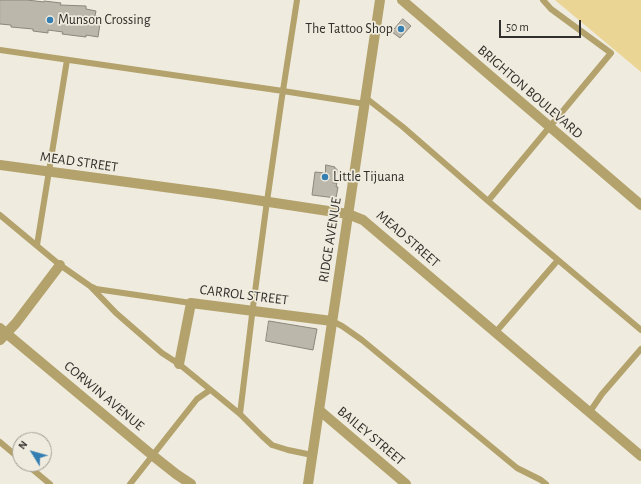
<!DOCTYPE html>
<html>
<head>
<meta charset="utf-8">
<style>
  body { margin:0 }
  #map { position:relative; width:641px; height:484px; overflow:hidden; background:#efebde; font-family:"Alegreya Sans",sans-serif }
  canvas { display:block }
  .north { position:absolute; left:12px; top:432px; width:40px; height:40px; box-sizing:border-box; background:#efebde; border:1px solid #a3a097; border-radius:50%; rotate:307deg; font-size:11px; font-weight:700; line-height:16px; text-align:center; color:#32302c }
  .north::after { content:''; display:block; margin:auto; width:14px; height:18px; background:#347eb1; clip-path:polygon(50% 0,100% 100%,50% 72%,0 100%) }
  .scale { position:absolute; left:499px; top:20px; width:82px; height:18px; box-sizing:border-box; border:2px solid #32302c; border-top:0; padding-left:5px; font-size:12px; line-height:14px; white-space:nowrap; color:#32302c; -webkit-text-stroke:3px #efebde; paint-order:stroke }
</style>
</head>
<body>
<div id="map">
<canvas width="641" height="484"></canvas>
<div class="north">N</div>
<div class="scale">50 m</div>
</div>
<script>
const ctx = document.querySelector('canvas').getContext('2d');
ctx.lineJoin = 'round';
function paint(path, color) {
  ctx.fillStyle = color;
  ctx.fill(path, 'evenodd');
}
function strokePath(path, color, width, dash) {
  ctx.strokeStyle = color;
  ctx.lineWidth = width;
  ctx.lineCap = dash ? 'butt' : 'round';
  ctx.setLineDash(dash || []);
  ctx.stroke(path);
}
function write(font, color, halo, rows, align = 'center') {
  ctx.font = font + ' "Alegreya Sans",sans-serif';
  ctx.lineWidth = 3.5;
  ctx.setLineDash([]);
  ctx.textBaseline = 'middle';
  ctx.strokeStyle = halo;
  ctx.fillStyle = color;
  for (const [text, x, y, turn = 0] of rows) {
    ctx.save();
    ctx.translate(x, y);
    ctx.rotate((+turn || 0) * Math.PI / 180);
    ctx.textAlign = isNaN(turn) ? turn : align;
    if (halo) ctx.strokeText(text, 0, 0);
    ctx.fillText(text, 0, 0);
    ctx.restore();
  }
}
const green = new Path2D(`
  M555,0H641V72Z`);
const building = new Path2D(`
  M0,0H27L44,2V1L61,3L60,5L86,6V9L96,11L95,16L101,17L98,37L86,35V37L62,34L63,32L48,30V33L33,31V29L11,27V25L0,24Z
  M403,19L411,26L400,38L392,32Z
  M326,165L335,167V169H337L336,182H333V183H337L336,187H338L336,198L312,195L315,172L325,173Z
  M269,321L317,329L313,350L266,341Z`);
const service = new Path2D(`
  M0,50L283,91L365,104
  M366,98L403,127L488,201L641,330
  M488,201L611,53L551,9L543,0
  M0,215L60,265L90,286L116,313L162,353L179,364L240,414L262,436L272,445L288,450L312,455
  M37,245L67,60
  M92,287L96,289L191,303
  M332,321L342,326L362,340L517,468L541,480L546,484
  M495,333L558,260
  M589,413L602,394L641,349
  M240,414C256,276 275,137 297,0
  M0,442L20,459
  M26,464L50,484
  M130,484L197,399L210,390`);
const minor = new Path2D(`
  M0,165L216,194L348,214L363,220L641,456
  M0,328L152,455L176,474L191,484
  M0,340L16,323L60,265
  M179,364L191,303L332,321
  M319,410L406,484`);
const tertiary = new Path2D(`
  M402,0L641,205
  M308,484L380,0`);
const markers = [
  [50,20,4,"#347eb1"],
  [401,29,4,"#347eb1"],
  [325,177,4,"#347eb1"]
];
const poiNames = [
  ["Munson Crossing",58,20],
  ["The Tattoo Shop",393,29,"right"],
  ["Little Tijuana",333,177]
];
const streetNames = [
  ["BRIGHTON BOULEVARD",530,92,41],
  ["MEAD STREET",79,162,8],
  ["MEAD STREET",408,239,41],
  ["RIDGE AVENUE",330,240,-81],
  ["CARROL STREET",244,295,7],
  ["CORWIN AVENUE",104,396,40],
  ["BAILEY STREET",371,436,40]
];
paint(green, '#ead594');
paint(building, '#bbb7ab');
strokePath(building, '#8b877c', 1);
strokePath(service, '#b3a26b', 6);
strokePath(minor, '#b3a26b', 10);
strokePath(tertiary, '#b3a26b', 10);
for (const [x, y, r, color] of markers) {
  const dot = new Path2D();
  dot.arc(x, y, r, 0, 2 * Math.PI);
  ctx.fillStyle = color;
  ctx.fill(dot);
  strokePath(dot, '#efebde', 1.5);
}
write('14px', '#32302c', '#efebde', poiNames, 'left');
write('14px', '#32302c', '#efebde', streetNames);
</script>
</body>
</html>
